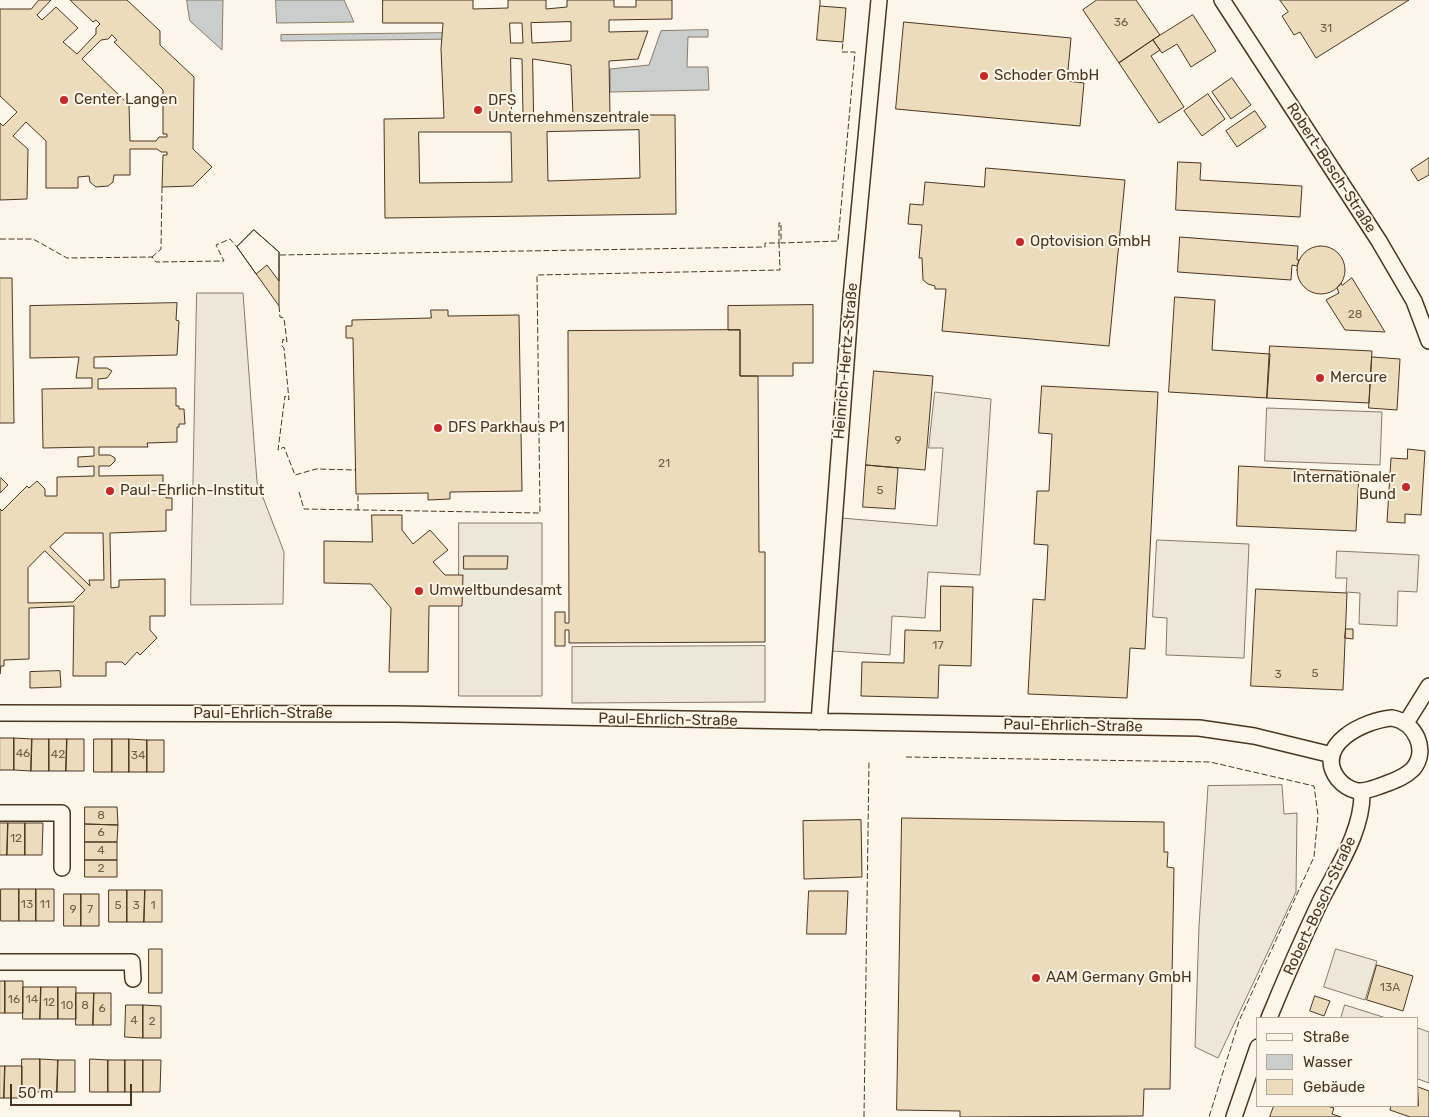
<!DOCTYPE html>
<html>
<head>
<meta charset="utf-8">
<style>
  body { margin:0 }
  #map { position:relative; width:1429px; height:1117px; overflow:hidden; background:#fbf6e9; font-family:Rubik,sans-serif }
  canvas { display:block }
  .legend { position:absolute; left:1256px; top:1017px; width:162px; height:90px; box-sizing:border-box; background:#fbf6e9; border:1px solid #b4a999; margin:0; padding:6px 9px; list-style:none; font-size:15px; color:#4a3520 }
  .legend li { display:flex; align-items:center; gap:10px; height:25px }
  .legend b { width:25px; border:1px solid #b4a999 }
  .scale { position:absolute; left:10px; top:1084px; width:122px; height:22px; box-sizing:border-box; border:2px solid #4a3520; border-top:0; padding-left:6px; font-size:15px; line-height:18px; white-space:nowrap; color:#4a3520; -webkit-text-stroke:4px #fbf6e9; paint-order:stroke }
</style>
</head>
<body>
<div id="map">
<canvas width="1429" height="1117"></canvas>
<ul class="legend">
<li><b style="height:6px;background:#fbf6e9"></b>Straße</li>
<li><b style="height:14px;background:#c9cecd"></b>Wasser</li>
<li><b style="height:14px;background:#ecdcbc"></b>Gebäude</li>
</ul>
<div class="scale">50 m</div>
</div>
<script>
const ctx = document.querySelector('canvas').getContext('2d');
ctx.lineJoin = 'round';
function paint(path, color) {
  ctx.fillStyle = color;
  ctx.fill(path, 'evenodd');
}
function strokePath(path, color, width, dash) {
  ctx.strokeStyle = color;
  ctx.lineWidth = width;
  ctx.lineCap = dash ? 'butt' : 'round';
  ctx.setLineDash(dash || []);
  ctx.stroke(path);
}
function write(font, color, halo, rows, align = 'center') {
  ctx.font = font + ' Rubik,sans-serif';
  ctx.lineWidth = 4;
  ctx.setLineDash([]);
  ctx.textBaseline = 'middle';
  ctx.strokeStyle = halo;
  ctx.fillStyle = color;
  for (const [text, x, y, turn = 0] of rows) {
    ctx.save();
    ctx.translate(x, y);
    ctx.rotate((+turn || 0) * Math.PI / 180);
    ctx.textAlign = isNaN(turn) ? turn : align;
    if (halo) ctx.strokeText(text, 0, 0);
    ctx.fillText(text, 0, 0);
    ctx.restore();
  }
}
const parking = new Path2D(`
  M197,293H243L257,482L284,552L283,604L191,605Z
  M935,392L991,399L980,575L928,572L925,618L892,616L890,655L832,651L841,518L937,526L943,448H929Z
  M1267,408L1382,412L1380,465L1265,461Z
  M459,523H542V696H459Z
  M1157,540L1249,544L1244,658L1166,655L1167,618L1153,617Z
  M1337,551L1419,555L1417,592L1398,591L1397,626L1359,624L1360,593L1346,592L1347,578H1336Z
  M765,646V702L572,703V647Z
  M1282,785L1284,814L1297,813L1296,892L1218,1058L1195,1047L1199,926L1208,786Z
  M1336,949L1377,961L1365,1000L1324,987Z
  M1345,1005L1386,1018H1341Z
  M1418,1028L1429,1032V1083L1418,1079Z`);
const water = new Path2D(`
  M187,0H223L222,50L190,21Z
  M276,0H344L354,22L277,23Z
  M708,30V37H688L687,67H708L709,90L610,92V69L649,65L661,31Z
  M456,33V39L281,41V35Z`);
const building = new Path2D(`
  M39,0H51L37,15L42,20L56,7L78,28L63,42L77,54L96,34V28L100,24L96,20L93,22L70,0H127L160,31V45L194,77L193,149L212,167L193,186L162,187L163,155H167V152H161L157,149H130V175H114L113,182L108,186L96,187L90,182L89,176L78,177V188H46V141L26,122L13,136L28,149L27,199L0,200V123L3,126L17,112L0,96V9H31ZM112,35L117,40L114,42L163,90V134H167V137H159L156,141H130L129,105L82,59L101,40L108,39Z
  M383,0H473V9L508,8V0H546V9L567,7V0H614V7H636V0H672V19L609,20V32L648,31L638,59L609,61L610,115H675L676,214L385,218L384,119L444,118L441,49L443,23H383ZM571,22V41L532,43L531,23ZM510,23H522L523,43H511ZM511,58L522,59L523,116H512ZM533,59L571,65L573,116H534ZM639,130L640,178L548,181L547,132ZM419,132H511L512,182L420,183Z
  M1097,0H1136L1160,35L1119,63L1083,10Z
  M1280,0H1409L1316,58L1300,32L1294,35L1282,16L1288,12Z
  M820,6L846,8L843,42L817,40Z
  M1193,15L1216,51L1191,67L1177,44L1162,53L1153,40Z
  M904,22L1071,38L1067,81L1084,83L1080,126L896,109Z
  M1153,40L1160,50L1151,56L1184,107L1159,123L1119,63Z
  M1232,78L1251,105L1231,119L1212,92Z
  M1208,94L1225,119L1202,136L1184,111Z
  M1255,111L1266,127L1237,147L1226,131Z
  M1429,158V175L1418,181L1411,170Z
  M1178,162L1201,163L1200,180L1302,186L1300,217L1176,210Z
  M986,168L1125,180L1109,346L942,331L946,289H935V286L928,284L923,280L922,258H919L922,225L908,224L910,204L923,205L925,182L984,187Z
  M254,230L279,252V306L237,247Z
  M254,230L279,252V281L267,265L256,274L237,247Z
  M1180,237L1298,246L1297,260H1299L1297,266L1292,265L1291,280L1178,272Z
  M1297 270a24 24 0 1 1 48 0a24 24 0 1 1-48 0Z
  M0,278H12L14,423H0Z
  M1352,278L1385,332L1345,330L1326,300L1339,293L1337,288L1341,283L1342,285Z
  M1175,297L1215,300L1212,350L1270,354L1267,398L1169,392Z
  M177,303L176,320L179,321L177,355L94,357V368H107L112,371L107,378L98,379V389L176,388V406H179V409H184L185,424H179V427H177V442L147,443L148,447H99V455H110L115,458V461L110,466H99V476L163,475V493H166V498H172V510H166V531L110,533L111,588L119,587V580L165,579V616H150V630L157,638L140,655L137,652L125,665L122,662H106V676H73L74,606L29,608V659L4,660V666H1L0,674V509L2,511L27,486L29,488L37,481L45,489V496H57V477L94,476V466L78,467V457L94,456V447L43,448L42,389L92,388V378H76L79,357L30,358V306ZM65,533H103L104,580H89L90,586L50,547ZM45,551L85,590L73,602L28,603V568Z
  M813,305V363H793V376H740V330H728V306Z
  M431,310H448V316L519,315L522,491L450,492V499L428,500V493L356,494L353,338H346V326H352V320L431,318Z
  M740,330V376H758L759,552H765V642L569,643V630H565V646H555V612H565V623H569L568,331Z
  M1270,346L1372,351L1369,403L1267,398Z
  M1372,357L1400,359L1397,410L1369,408Z
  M874,371L933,376L925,470L866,465Z
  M1042,386L1158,392L1145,649L1130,648L1127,698L1028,694L1033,599L1045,600L1048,545L1034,544L1037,491H1049L1052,434L1039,433Z
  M1408,449L1425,451L1421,515L1405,514V523L1387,522L1391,458L1407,459Z
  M866,465L898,468L895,509L863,507Z
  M1239,466L1359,472L1356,531L1237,526Z
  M1,478L8,485L0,493V479Z
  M372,515H402V530L413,544L430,530L448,550L433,562L445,575H463L462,606H429L428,672H389L391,608L371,584L324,583V541L372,542Z
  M464,556H508L507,569H464Z
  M941,586L973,587L971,666L939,665L938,698L861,696L862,662L904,663L905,630L940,631Z
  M1256,589L1347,593L1343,690L1251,686Z
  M1346,629H1353V639L1345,638Z
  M60,671L61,687L30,688V672Z
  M0,738H14V770H0Z
  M14,738L32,739L31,771L14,770Z
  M32,739H49V771H31Z
  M49,739H67L66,771H49Z
  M67,739H84V771H66Z
  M94,739H112V772H94Z
  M112,739H129V772H112Z
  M129,739L147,740V772H129Z
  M147,740H164V772H147Z
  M85,807H117L118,825L85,824Z
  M902,818L1164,822V852H1168L1167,867L1174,868L1170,1089H1144L1143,1116L960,1117V1111L897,1110Z
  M861,820L862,877L804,879L803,821Z
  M0,823H8L7,855H0Z
  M8,823H25V855H7Z
  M25,823H43L42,855H25Z
  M85,824L118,825L117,842H85Z
  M85,842H117V860H85Z
  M85,860H117V877H85Z
  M1,889H19V921H1Z
  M19,889H36V921H19Z
  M36,889H54V921H36Z
  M109,890H127V922H109Z
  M127,890H145L144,922H127Z
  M145,890H162V922H144Z
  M809,891H848L846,934H807Z
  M64,894H81V926H64Z
  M81,894H99V926H81Z
  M149,949H162V993H149Z
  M1377,965L1413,976L1403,1011L1367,1000Z
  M0,981H5V1013H0Z
  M5,981H23V1013H5Z
  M23,987H41L40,1019H23Z
  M41,987H58V1019H40Z
  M58,987H76V1019H58Z
  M76,993H94L93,1025H76Z
  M94,993H111V1025H93Z
  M1315,996L1330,1001L1324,1016L1310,1011Z
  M126,1005H143V1038L125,1037Z
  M143,1005L161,1006V1038H143Z
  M22,1059H40V1092H22Z
  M40,1059L58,1060L57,1092H40Z
  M90,1059L108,1060V1092H90Z
  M58,1060H75V1092H57Z
  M108,1060H125V1092H108Z
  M125,1060H143V1092H125Z
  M143,1060H161L160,1092H143Z
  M0,1066H5L4,1098H0Z
  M5,1066H22V1098H4Z
  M1418,1087L1429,1091V1117H1410L1390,1110L1391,1106H1418Z
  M1274,1106H1327L1334,1108L1332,1114L1341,1117H1270Z`);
const minor = new Path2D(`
  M1222,0L1379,241L1414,301L1429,341
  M0,713L396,714L1199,728L1254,736L1332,755
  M1392,718C1415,722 1429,750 1413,769C1404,778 1393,781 1383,785C1374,788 1366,792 1357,791C1349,789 1343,785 1338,779C1312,745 1365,720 1392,718Z
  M819,722L851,297L879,0
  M1406,723L1429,686
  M0,813H62V868
  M0,962H132L133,979
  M1269,1018C1285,979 1302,940 1320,902C1337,868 1363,831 1362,792
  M1234,1117L1258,1047`);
const fence = new Path2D(`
  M820,6V0
  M0,239H33L67,258L152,257L156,262L224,261L216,245L230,239L237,247
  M280,255L765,247V243H779V223H781V243L838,241L855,52H842L843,42
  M152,257L161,249L162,187
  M279,306L280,317L284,318L287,342L283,339L282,346L284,348L289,400L285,396L278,450L284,447L295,475L316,469L356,470
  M299,492L304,509L540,513L537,275L780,270L779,243
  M358,510V494
  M906,757L1210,762L1314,786L1318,815L1314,857L1239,1021L1209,1117
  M864,1117L869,761`);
const markers = [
  [984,76,5,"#c62828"],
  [64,100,5,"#c62828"],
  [478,110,5,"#c62828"],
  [1020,242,5,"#c62828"],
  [1320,378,5,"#c62828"],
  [438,428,5,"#c62828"],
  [1406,487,5,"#c62828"],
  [110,491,5,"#c62828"],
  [419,591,5,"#c62828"],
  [1036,978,5,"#c62828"]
];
const numberNames = [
  ["36",1121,23],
  ["31",1326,29],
  ["28",1355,315],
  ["9",898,441],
  ["21",664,464],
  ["5",880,491],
  ["17",938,646],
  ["5",1315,674],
  ["3",1278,675],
  ["46",23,754],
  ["42",58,755],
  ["34",138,756],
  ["8",101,816],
  ["6",101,833],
  ["12",16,839],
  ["4",101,851],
  ["2",101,869],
  ["13",27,905],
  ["11",45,905],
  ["5",118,906],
  ["3",136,906],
  ["1",153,906],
  ["9",73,910],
  ["7",90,910],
  ["13A",1390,988],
  ["16",14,1000],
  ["14",32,1000],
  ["12",49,1003],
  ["10",67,1006],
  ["8",85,1006],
  ["6",102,1009],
  ["4",134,1021],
  ["2",152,1022]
];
const poiNames = [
  ["Schoder GmbH",994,76],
  ["Center Langen",74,100],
  ["DFS",488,101],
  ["Unternehmenszentrale",488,118],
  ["Optovision GmbH",1030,242],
  ["Mercure",1330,378],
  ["DFS Parkhaus P1",448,428],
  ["Internationaler",1396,478,"right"],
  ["Bund",1396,495,"right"],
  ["Paul-Ehrlich-Institut",120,491],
  ["Umweltbundesamt",429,591],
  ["AAM Germany GmbH",1046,978]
];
const streetNames = [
  ["Robert-Bosch-Straße",1331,168,57],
  ["Heinrich-Hertz-Straße",846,361,-85],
  ["Paul-Ehrlich-Straße",263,714],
  ["Paul-Ehrlich-Straße",668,720,1],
  ["Paul-Ehrlich-Straße",1073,726,1],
  ["Robert-Bosch-Straße",1320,906,-65]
];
paint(parking, '#ede7d9');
strokePath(parking, '#887966', 1);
paint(water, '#c9cecd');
strokePath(water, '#887966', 1);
paint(building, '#ecdcbc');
strokePath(building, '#4a3520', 1);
strokePath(minor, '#4a3520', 18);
strokePath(minor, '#fbf6e9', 15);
strokePath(fence, '#4a3520', 1, [6, 2.5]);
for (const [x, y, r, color] of markers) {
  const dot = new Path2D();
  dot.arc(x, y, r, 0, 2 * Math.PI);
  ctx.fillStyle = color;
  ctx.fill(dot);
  strokePath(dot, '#fbf6e9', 2);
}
write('12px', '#725f47', null, numberNames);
write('15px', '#4a3520', '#fbf6e9', poiNames, 'left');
write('15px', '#4a3520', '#fbf6e9', streetNames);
</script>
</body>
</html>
